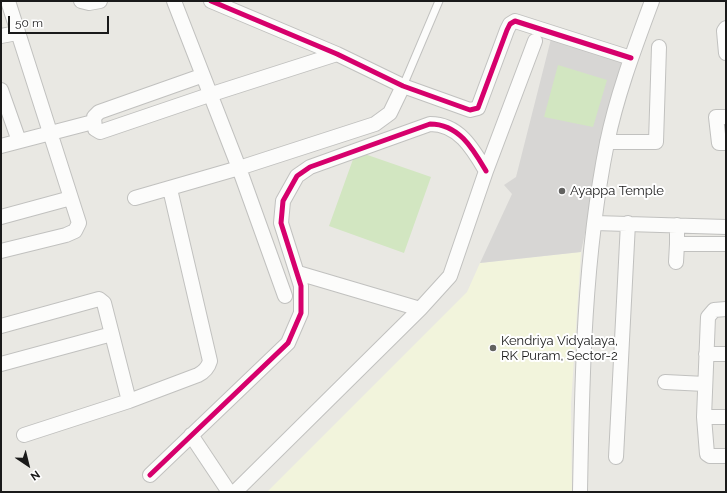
<!DOCTYPE html>
<html>
<head>
<meta charset="utf-8">
<style>
  body { margin:0 }
  #map { position:relative; width:727px; height:493px; overflow:hidden; background:#e9e8e3; font-family:Raleway,sans-serif }
  canvas { display:block }
  .frame { position:absolute; inset:0; border:2px solid #1a1a1a; pointer-events:none }
  .north { position:absolute; left:8px; top:445px; width:40px; height:40px; -webkit-text-stroke:3px #fff; paint-order:stroke; rotate:145deg; font-size:11px; font-weight:700; line-height:16px; text-align:center; color:#1a1a1a }
  .north::after { content:''; display:block; margin:auto; width:14px; height:18px; background:#1a1a1a; clip-path:polygon(50% 0,100% 100%,50% 72%,0 100%) }
  .scale { position:absolute; left:8px; top:16px; width:101px; height:18px; box-sizing:border-box; border:2px solid #1a1a1a; border-top:0; padding-left:5px; font-size:12px; line-height:14px; white-space:nowrap; color:#1a1a1a; -webkit-text-stroke:3px #fff; paint-order:stroke }
</style>
</head>
<body>
<div id="map">
<canvas width="727" height="493"></canvas>
<div class="frame"></div>
<div class="north">N</div>
<div class="scale">50 m</div>
</div>
<script>
const ctx = document.querySelector('canvas').getContext('2d');
ctx.lineJoin = 'round';
function paint(path, color) {
  ctx.fillStyle = color;
  ctx.fill(path, 'evenodd');
}
function strokePath(path, color, width, dash) {
  ctx.strokeStyle = color;
  ctx.lineWidth = width;
  ctx.lineCap = dash ? 'butt' : 'round';
  ctx.setLineDash(dash || []);
  ctx.stroke(path);
}
function write(font, color, halo, rows, align = 'center') {
  ctx.font = font + ' Raleway,sans-serif';
  ctx.lineWidth = 4;
  ctx.setLineDash([]);
  ctx.textBaseline = 'middle';
  ctx.strokeStyle = halo;
  ctx.fillStyle = color;
  for (const [text, x, y, turn = 0] of rows) {
    ctx.save();
    ctx.translate(x, y);
    ctx.rotate((+turn || 0) * Math.PI / 180);
    ctx.textAlign = isNaN(turn) ? turn : align;
    if (halo) ctx.strokeText(text, 0, 0);
    ctx.fillText(text, 0, 0);
    ctx.restore();
  }
}
const education = new Path2D(`
  M581,252L571,404L572,492H267L467,292L480,263Z`);
const religious = new Path2D(`
  M551,39L626,64L604,142L581,252L480,263L512,194L504,185L516,177Z`);
const grass = new Path2D(`
  M558,65L607,80L593,127L544,117Z
  M356,151L431,177L404,253L329,226Z`);
const lane = new Path2D(`
  M403,86L439,1`);
const street = new Path2D(`
  M81,1L89,3L100,1
  M174,1L239,168L285,296
  M211,1L337,54L403,86L470,110L478,108L507,30L510,24L515,21L631,58
  M726,28L724,31L726,53
  M1,36L17,33
  M201,76L99,112L94,117L95,129L100,132L209,95L337,54
  M1,90L19,141
  M726,117H716L719,143H726
  M607,142H656L659,47
  M1,146L93,122
  M135,198L239,168L375,124L390,113L403,86
  M1,217L71,198
  M595,223L726,227
  M677,225V244H726
  M1,251L66,235L75,231L79,223L8,1
  M676,262L677,244
  M298,273L420,309
  M726,309L714,310L708,317L704,417L707,454L710,456H726
  M1,326L99,299L104,303L129,401
  M706,354H726
  M1,364L112,334
  M665,382L705,384
  M704,417H726
  M24,435L129,401L198,375C204,372 208,368 210,361L170,189
  M191,435L229,492
  M616,457L628,223
  M150,475L288,343L301,313V286L281,223L283,201L297,176L310,167L430,124C459,124 473,149 486,171
  M235,492L420,309L450,276L486,171L535,41
  M580,492C582,375 584,257 607,143C617,94 635,47 652,1`);
const cycleway = new Path2D(`
  M211,1L337,54L403,86L470,110L478,108L507,30L510,24L515,21L631,58
  M150,475L288,343L301,313V286L281,223L283,201L297,176L310,167L430,124C459,124 473,149 486,171`);
const markers = [
  [562,191,4,"#626260"],
  [493,348,4,"#626260"]
];
const poiNames = [
  ["Ayappa Temple",570,191],
  ["Kendriya Vidyalaya,",501,341],
  ["RK Puram, Sector-2",501,356]
];
paint(education, '#f2f4dc');
paint(religious, '#d7d6d4');
paint(grass, '#d2e6c1');
strokePath(lane, '#c1c1bf', 9);
strokePath(street, '#c1c1bf', 16);
strokePath(lane, '#fcfcfb', 7);
strokePath(street, '#fcfcfb', 14);
strokePath(cycleway, '#d6006c', 5);
for (const [x, y, r, color] of markers) {
  const dot = new Path2D();
  dot.arc(x, y, r, 0, 2 * Math.PI);
  ctx.fillStyle = color;
  ctx.fill(dot);
  strokePath(dot, '#fff', 1.5);
}
write('13px', '#1a1a1a', '#fff', poiNames, 'left');
</script>
</body>
</html>
